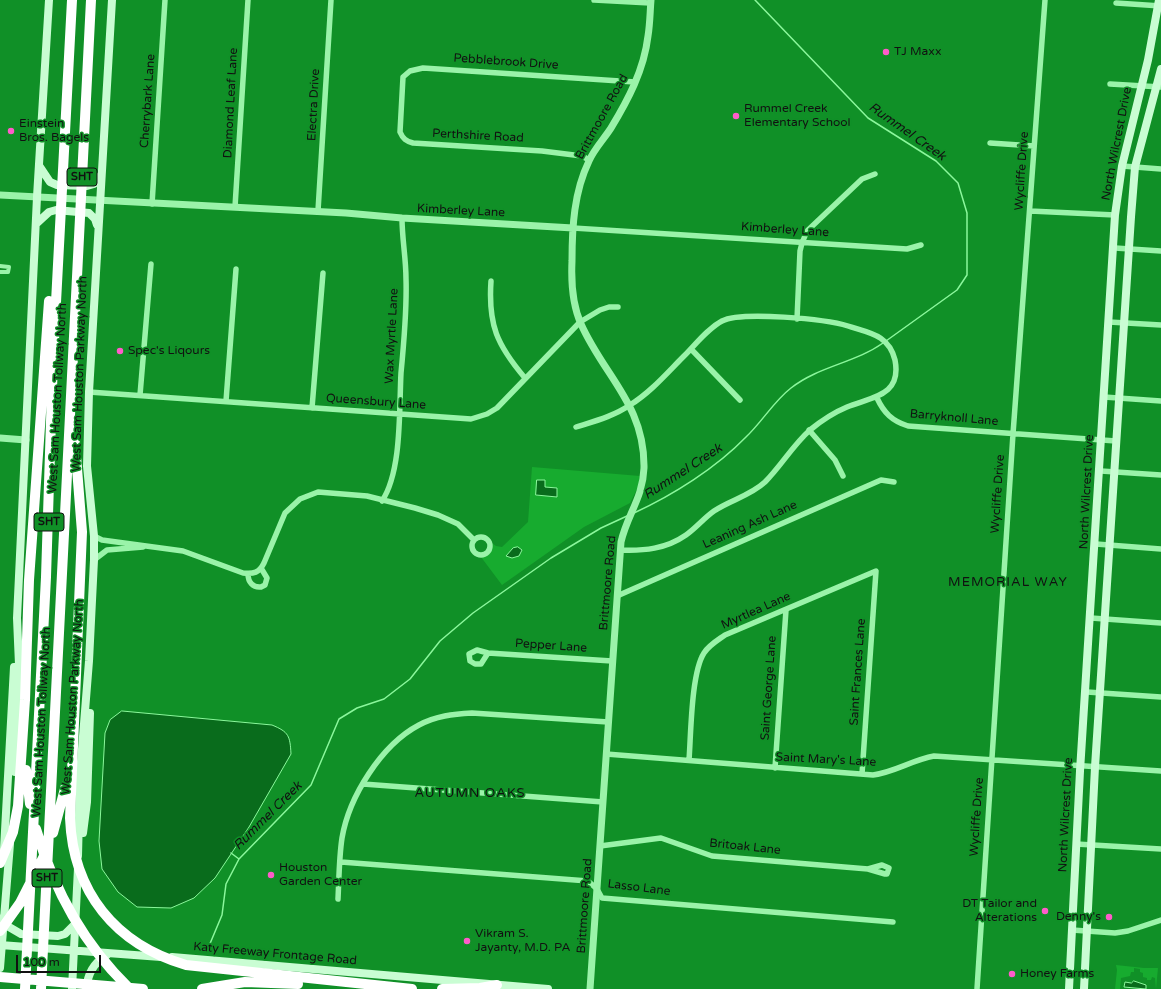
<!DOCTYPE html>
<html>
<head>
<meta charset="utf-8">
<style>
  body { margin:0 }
  #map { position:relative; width:1161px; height:989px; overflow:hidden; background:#109027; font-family:"Varela Round",sans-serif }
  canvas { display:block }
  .scale { position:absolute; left:16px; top:955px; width:85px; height:18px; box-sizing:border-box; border:2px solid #111; border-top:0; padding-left:5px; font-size:12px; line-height:14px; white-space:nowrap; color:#111; -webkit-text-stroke:3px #109027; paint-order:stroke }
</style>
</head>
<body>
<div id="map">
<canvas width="1161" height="989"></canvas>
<div class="scale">100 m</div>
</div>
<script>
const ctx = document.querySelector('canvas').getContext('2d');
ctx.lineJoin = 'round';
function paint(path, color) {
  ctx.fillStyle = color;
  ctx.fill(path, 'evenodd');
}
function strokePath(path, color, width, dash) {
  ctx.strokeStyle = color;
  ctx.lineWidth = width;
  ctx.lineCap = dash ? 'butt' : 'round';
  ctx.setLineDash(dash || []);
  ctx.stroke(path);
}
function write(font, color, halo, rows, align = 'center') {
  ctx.font = font + ' "Varela Round",sans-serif';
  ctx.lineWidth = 3;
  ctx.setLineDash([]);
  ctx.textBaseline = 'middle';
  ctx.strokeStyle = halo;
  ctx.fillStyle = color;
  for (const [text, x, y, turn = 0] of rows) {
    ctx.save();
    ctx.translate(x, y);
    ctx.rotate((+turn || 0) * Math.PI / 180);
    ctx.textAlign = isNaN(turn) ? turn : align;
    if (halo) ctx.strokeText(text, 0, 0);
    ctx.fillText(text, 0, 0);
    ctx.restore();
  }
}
const green = new Path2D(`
  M532,467L640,476L638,487L630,503L584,527L502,585L481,557L490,553L492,543L496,546L502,547L528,522Z
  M1116,965L1144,968H1158L1156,989L1155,978L1152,977L1151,980H1147V978L1143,977V973L1140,972V969L1134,968V972H1131L1130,976L1121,978L1120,989H1115L1117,970Z`);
const water = new Path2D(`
  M537,480H545V487L557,488V497L536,495Z
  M518,547L522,550L519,556L512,558L506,556L513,548Z
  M122,711L272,725C289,732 290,736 291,754L249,827L215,878L194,898L171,908L137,907L118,892L102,869L99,841L105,733L110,720Z
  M1134,981L1146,985V989L1124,987L1125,982L1131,983Z`);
const stream = new Path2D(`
  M755,0L868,118L936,161L958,183L967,213V275L957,290L886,341
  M634,513C673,495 716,468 746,437C762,422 774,401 791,388C819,366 855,363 883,343
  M231,853L239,859
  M209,946L222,915L226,884L239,859L311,785L339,719L357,708L384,699L410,679L440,641L473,613L551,558L601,528L627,516`);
const pedestrian = new Path2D(`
  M0,266L9,267L8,272H0`);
const minor = new Path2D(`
  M594,0L650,3
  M1116,3L1161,6
  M1110,84L1161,87
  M990,143L1034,146
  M589,160L582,156L542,151L413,143C406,141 403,139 400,132L403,77L410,71L423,68L635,82
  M1122,166L1161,169
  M152,204L165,0
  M235,207L248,0
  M318,211L331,0
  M1030,211L1115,215
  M573,228L907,249L921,245
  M1115,248L1161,251
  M491,281C488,325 497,345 525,378
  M797,319L800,251L802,243L807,231L862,179L875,174
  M1109,322L1161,325
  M691,349L740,400
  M89,392L471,419L487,414L497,408L580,322L600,310L609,307H618
  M140,395L151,264
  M1104,397L1161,401
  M877,398C884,413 892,421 908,426L1116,441
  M226,401L236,269
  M312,408L323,273
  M576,427C595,421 614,416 630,405C651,392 667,373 684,356C696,344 707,329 722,321C741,311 826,319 848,326C870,333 889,335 895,360C902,396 872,397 847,407C835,412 821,421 810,430C793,445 781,466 765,482C750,496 730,500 714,511C704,518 696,528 686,535C666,549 644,551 620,550
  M809,430L835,460L843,476
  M1101,471L1161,475
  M382,501C402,471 399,410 401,373C404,342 407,310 406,279C406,258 402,239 402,218
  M94,536L102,540L183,551L243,573C254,574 259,573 264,563L285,513L300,499L318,492L367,496L415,508L438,515L458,524L474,540
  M472 546a9 9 0 1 1 18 0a9 9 0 1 1-18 0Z
  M1096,544L1161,549
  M94,560L107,550L143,547
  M248,574C248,582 253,588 261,587L265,585L267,578L261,568
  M617,596L881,480L894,482
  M1091,618L1161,623
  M488,653L481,664H475L470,661L469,654L477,650L488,653L612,661
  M1087,692L1161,697
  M606,754L873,775C895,772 912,760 934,756L1161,771
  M689,760C691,735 691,673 704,653C709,645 718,640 725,635L876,571L862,774
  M775,768L786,610
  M363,784L603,802
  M1076,844L1161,849
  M600,846L661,838L712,856L868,869L885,874H887L889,868L882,865L868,869
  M341,862L588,881L597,889L602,898L893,922
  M338,899C339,879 339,858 342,838C349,797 381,745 419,725C436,716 453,714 472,713L608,722
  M1072,930L1115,933L1128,931L1161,920
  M977,989L1013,434L1045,0`);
const tertiary = new Path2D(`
  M0,195L346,213L402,218L573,228
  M0,438L26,440
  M590,989L621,542C627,515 643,498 644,468C645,405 604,376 581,324C572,304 571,283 572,261C572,227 574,192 589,161C594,149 604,139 611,128C628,100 644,70 648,36C650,24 650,12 651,0`);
const secondary = new Path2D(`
  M40,167L50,182L57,185L87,186L94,184L101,175
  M37,223L49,212L56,210L89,213L95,219L97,225
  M15,772L20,688L17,618L37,197L49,0
  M83,833L87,802L90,713
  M4,849L14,667
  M78,856L80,774L89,661L94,560V536L87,466L89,392L112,0
  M2,918L9,927L21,934L58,936L65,934L75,924L76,926
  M0,945L161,957
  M172,957L548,989
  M0,968L10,844
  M72,989L78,868
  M86,989C88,974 93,963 107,955
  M1069,989L1080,771L1115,215L1122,166L1148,60L1159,0
  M1084,989L1095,767L1131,217L1135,167L1161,69`);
const motorway = new Path2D(`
  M75,443L82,532L70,818C73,892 115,944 186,965L412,989
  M26,770L30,804
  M36,829C54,890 84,945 130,989
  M53,833L66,785
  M0,863L13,832L18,806L25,700L29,580L49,301
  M0,931L20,903L45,854
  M0,977L143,989
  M25,989L46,577L53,359L72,0
  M41,989L91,0
  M202,989L245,982L298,984
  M442,989L480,988L497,985`);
const markers = [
  [886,52,4,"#ff5cca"],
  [736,116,4,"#ff5cca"],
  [11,131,4,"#ff5cca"],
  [120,351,4,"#ff5cca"],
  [271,875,4,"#ff5cca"],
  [1045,911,4,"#ff5cca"],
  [1109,917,4,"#ff5cca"],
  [467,941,4,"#ff5cca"],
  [1012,974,4,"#ff5cca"]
];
const shields = [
  [82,177,30],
  [49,522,30],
  [47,878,30]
];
const shieldNames = [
  ["SHT",82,177],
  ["SHT",49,522],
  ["SHT",47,878]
];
const poiNames = [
  ["TJ Maxx",894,52],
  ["Rummel Creek",744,109],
  ["Elementary School",744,123],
  ["Einstein",19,124],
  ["Bros. Bagels",19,138],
  ["Spec's Liqours",128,351],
  ["Houston",279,868],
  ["Garden Center",279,882],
  ["DT Tailor and",1037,904,"right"],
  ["Alterations",1037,918,"right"],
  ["Denny's",1101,917,"right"],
  ["Vikram S.",475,934],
  ["Jayanty, M.D. PA",475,948],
  ["Honey Farms",1020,974]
];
const streetNames = [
  ["Pebblebrook Drive",506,62,4],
  ["Cherrybark Lane",148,101,-86],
  ["Diamond Leaf Lane",231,103,-87],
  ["Electra Drive",314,105,-87],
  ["Brittmoore Road",602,117,-61],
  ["Perthshire Road",478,136,3],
  ["North Wilcrest Drive",1117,144,-79],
  ["Wycliffe Drive",1022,171,-86],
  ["Kimberley Lane",461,211,3],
  ["Kimberley Lane",785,230,4],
  ["Wax Myrtle Lane",392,336,-87],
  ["West Sam Houston Parkway North",80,374,-88],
  ["West Sam Houston Tollway North",58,398,-87],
  ["Queensbury Lane",376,402,4],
  ["Barryknoll Lane",954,418,5],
  ["North Wilcrest Drive",1087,492,-87],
  ["Wycliffe Drive",998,494,-86],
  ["Leaning Ash Lane",750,525,-24],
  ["Brittmoore Road",608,583,-85],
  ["Myrtlea Lane",756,611,-24],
  ["Pepper Lane",551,646,4],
  ["Saint Frances Lane",858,672,-86],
  ["Saint George Lane",769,688,-86],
  ["West Sam Houston Parkway North",73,697,-86],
  ["West Sam Houston Tollway North",42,722,-87],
  ["Saint Mary's Lane",826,760,3],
  ["North Wilcrest Drive",1066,815,-87],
  ["Wycliffe Drive",977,817,-86],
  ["Britoak Lane",745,847,6],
  ["Lasso Lane",639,888,7],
  ["Brittmoore Road",585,906,-86],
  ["Katy Freeway Frontage Road",275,954,5]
];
const waterNames = [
  ["Rummel Creek",907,132,35],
  ["Rummel Creek",683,472,-33],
  ["Rummel Creek",268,816,-45]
];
const neighbourhoodNames = [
  ["MEMORIAL WAY",1008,583],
  ["AUTUMN OAKS",470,794]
];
paint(green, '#17ab2f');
paint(water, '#096c1c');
strokePath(water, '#8bf79c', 1);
strokePath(stream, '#8bf79c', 1.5);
strokePath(pedestrian, '#9af3a9', 4);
strokePath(minor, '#9af3a9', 5.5);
strokePath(tertiary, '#9af3a9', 7);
strokePath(secondary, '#c9fdd3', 8);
strokePath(motorway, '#fff', 10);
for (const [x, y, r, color] of markers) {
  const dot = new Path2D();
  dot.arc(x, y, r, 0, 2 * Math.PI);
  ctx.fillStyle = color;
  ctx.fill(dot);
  strokePath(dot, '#109027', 1.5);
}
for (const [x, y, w] of shields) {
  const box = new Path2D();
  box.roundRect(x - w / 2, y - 9, w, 18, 3);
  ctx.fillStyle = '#109027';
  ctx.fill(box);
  strokePath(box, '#111', 1);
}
write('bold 11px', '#111', null, shieldNames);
write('12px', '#111', '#109027', poiNames, 'left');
write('12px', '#111', '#109027', streetNames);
write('italic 13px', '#111', '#109027', waterNames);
ctx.letterSpacing = '1px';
write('13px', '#111', '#109027', neighbourhoodNames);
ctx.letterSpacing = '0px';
</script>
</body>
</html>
